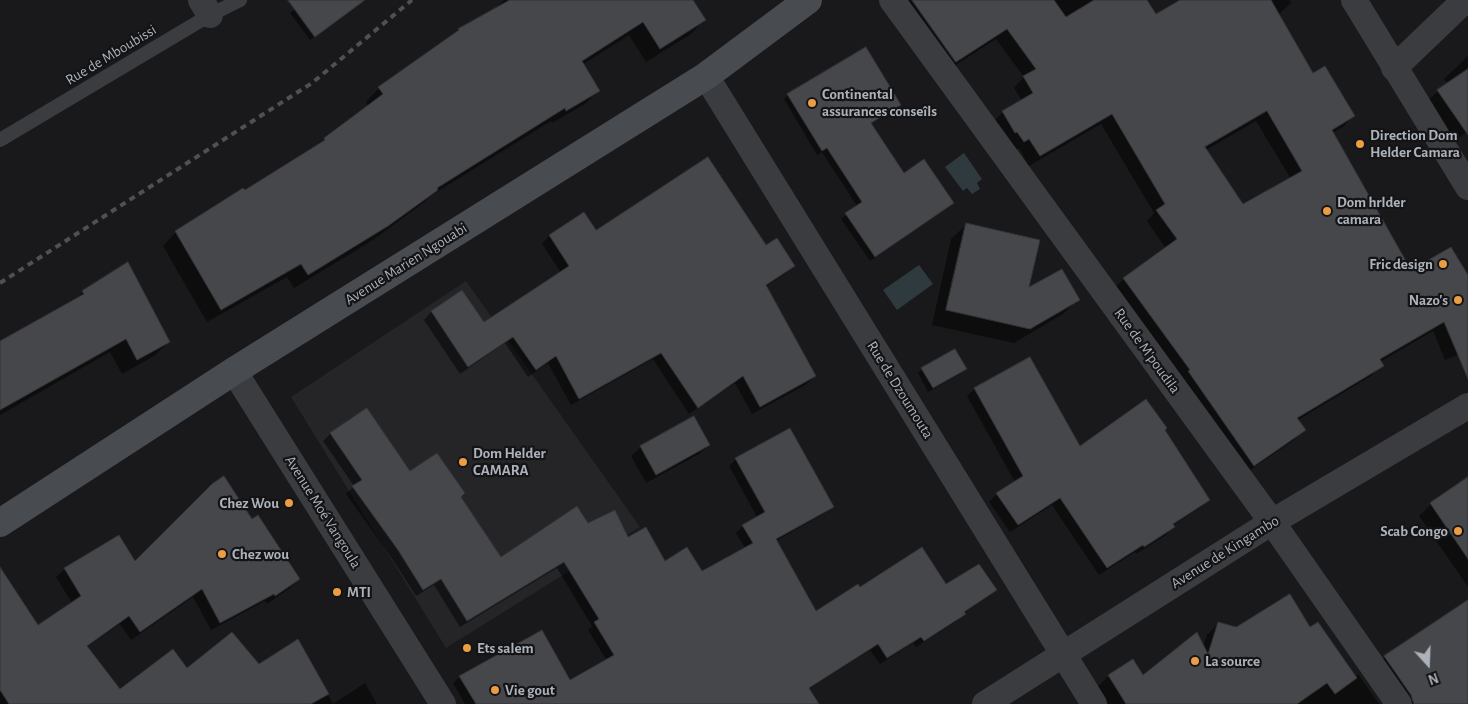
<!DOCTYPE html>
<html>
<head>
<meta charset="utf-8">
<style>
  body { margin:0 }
  #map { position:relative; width:1468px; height:704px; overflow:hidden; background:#19191b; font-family:"Alegreya Sans",sans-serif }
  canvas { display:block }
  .north { position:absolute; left:1403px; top:639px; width:50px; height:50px; -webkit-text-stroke:4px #141416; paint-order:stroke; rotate:160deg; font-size:14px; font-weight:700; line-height:20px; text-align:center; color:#acb2ba }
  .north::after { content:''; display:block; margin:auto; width:18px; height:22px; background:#acb2ba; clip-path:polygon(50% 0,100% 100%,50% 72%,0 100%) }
</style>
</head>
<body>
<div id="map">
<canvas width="1468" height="704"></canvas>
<div class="north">N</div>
</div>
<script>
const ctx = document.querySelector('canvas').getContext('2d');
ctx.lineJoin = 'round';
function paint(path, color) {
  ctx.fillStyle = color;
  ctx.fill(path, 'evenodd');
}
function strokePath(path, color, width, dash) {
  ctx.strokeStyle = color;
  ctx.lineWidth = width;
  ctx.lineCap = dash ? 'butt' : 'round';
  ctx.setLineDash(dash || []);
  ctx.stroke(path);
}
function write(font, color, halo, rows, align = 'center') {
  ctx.font = font + ' "Alegreya Sans",sans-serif';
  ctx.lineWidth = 4.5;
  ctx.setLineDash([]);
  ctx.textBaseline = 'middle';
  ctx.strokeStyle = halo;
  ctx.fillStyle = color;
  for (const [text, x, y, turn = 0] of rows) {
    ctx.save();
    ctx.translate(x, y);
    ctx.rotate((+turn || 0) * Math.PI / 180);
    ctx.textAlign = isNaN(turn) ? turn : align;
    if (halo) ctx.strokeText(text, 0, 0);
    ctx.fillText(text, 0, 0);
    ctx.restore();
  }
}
const built = new Path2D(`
  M466,281L640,527L446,648L291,397Z`);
const water = new Path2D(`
  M964,153L982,179L977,183L980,189L972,194L967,188L963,191L945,167Z
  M919,265L933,284L897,310L883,290Z`);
const shadow = new Path2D(`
  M307,0H365L310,40L290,13Z
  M504,0H692L704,20L691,34L646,62L629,35L582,65L598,91L585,104L552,123L551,121L432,195L423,203L373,240L294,288L287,277L207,322L163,246L176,232L316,147L325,139L369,107L366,102L379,88L450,38L459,30L493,11Z
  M895,0H1146L1156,16L1182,0H1290L1291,3L1278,15L1313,74L1353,116L1343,127L1332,133L1410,272L1468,278V349L1465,352L1445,360L1433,331L1380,362L1382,365L1371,376L1298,420L1304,429L1294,440L1243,475L1113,289L1124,279L1166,249L1147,221L1154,213L1101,124L1029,166L1019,148L1013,151L992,123L1003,112L1022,101L1014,88L1024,77L996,39L945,72ZM1256,121L1291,179L1243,205L1206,150Z
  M1468,56V131L1450,144L1423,105L1438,91L1448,84L1444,79Z
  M788,95L899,105L895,109L870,124L903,175L953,203L870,261L841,219L857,206L822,152L817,155L784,99Z
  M583,213L596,232L766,247L794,265L786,273L765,287L815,376L807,384L752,414L735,383L689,414L653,359L571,405L548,363L528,377L505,343L460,374L424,320L431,312L462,292L484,324L561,273L542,244L549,236Z
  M967,224L1027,289L1078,299L1063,314L1014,343L932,325L951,239Z
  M83,292L169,342L154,356L122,374L110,352L0,415V343L75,300Z
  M922,369H965L960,374L928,392L918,373Z
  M975,389L1080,447L1164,430L1209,499L1201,507L1172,526L1173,527L1166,535L1136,554L1135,552L1099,575L1052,505L1010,532L989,502L997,494L1015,482L967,396Z
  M367,409L410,472L460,497L501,559L588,524L627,539L664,563L701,573L745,548L736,533L743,526L757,517L729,466L736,459L832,507L825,513L776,541L815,613L860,589L946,586L995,590L988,597L964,613L957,621L916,647L913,643L880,664L870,650L809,689L817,704H465L453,683L460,677L569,681L607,661L588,630L592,626L557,568L460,627L434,585L416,596L391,557L346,494L354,486L323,441L330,434Z
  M709,445L699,454L646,483L631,456L641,447Z
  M1468,479V587L1419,516L1431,504Z
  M252,520L299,579L290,588L267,604L265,601L211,630L193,597L131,640L120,624L87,647L119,691L187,670L258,666L298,641L333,704L365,683L377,704H0V582L38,627L72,603L56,577L65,569L119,537L135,563Z
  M1468,602V704H1398L1373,668L1385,657Z
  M1219,623L1236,629H1310L1355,677L1358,674L1379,704H1108L1097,687L1109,676L1143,677L1203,647L1207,635Z`);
const building = new Path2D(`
  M288,0H365L315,37Z
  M510,0H693L706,20L660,49L643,22L582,61L600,91L566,111L565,108L437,188L438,190L388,226L308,275L301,264L221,310L175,231L243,188L245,190L325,140L324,138L383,94L378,87L459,30L458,29Z
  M912,0H1054L1066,17L1094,0H1147L1156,14L1180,0H1271L1313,73L1325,66L1355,116L1332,130L1411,270L1451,247L1468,275V379L1444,322L1380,359L1384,366L1297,418L1306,430L1254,466L1188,371L1190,370L1123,278L1177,239L1156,210L1165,204L1112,114L1040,156L1029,139L1024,142L1017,132L1015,133L1002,111L1033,93L1023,76L1036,69L1007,29L956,62ZM1267,111L1302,171L1243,204L1205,147Z
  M866,47L901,105L871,123L904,173L924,159L954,203L875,257L845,213L862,202L827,148L822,151L787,94Z
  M1468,69V135L1437,90Z
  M708,157L766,245L777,238L795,266L766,285L816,376L760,407L743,376L698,408L661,353L579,399L556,356L536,370L513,337L468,367L431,311L462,290L484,322L569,266L549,235L584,212L596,230Z
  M966,223L1040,240L1029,287L1062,269L1080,300L1030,329L946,310Z
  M128,262L170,342L137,360L126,339L0,410V341L84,294L82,291Z
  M955,349L967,369L933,388L921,368Z
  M1030,357L1080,446L1146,399L1167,428L1165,430L1210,500L1173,524L1175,527L1144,547L1143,545L1107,568L1060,498L1018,525L996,493L1023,476L974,388Z
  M367,408L410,471L437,453L465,493L461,497L501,557L577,506L588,523L615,510L628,537L646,527L665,561L687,547L702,571L753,543L742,525L765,512L735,458L790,428L834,507L776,539L816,611L858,584L860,587L922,547L946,584L979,564L997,590L964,612L966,614L924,641L921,637L887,658L878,644L809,688L819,704H476L459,676L542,630L570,680L614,655L594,622L599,619L564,562L467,621L441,579L423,590L398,550L352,486L362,480L330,433Z
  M694,416L710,445L656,475L640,446Z
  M224,476L252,519L258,515L300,579L275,596L274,594L220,623L202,589L140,632L129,616L87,646L120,689L173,649L187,668L232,632L259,664L298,639L329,694L311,704H9L0,690V567L38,625L81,596L64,568L119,535L135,561L212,484Z
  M1468,477V559L1430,503Z
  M1290,594L1310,627L1318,622L1357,678L1335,694L1327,683L1297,704H1126L1108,675L1133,659L1143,675L1197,632L1208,654L1218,622L1236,627Z
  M1468,600V704H1414L1411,695L1384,656Z`);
const lane = new Path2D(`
  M0,140L210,15L240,0`);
const street = new Path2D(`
  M201,0L210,15
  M892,0L1272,522L1399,704
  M1354,0L1468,187
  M1394,68L1465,0
  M706,76L1094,704
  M234,371L443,704
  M985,704L1272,522L1468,406`);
const secondary = new Path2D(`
  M0,523L234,371L706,76L808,0`);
const rail = new Path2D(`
  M0,283L312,83L412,0`);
const markers = [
  [812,103,5,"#ea9d42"],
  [1360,144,5,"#ea9d42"],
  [1327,211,5,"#ea9d42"],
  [1443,264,5,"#ea9d42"],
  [1458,300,5,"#ea9d42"],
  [463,462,5,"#ea9d42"],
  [289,503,5,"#ea9d42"],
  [1458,531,5,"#ea9d42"],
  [222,554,5,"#ea9d42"],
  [337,592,5,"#ea9d42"],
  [467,648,5,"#ea9d42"],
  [1195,661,5,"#ea9d42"],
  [495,690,5,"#ea9d42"]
];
const streetNames = [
  ["Rue de Mboubissi",111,55,-31],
  ["Avenue Marien Ngouabi",406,264,-32],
  ["Rue de M'poudila",1147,351,54],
  ["Rue de Dzoumouta",900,390,58],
  ["Avenue Moé Vangoula",323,512,58],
  ["Avenue de Kingambo",1225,552,-32]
];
const poiNames = [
  ["Continental",822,94],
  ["assurances conseîls",822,111],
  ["Direction Dom",1370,135],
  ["Helder Camara",1370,152],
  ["Dom hrlder",1337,202],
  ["camara",1337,219],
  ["Fric design",1433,264,"right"],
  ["Nazo's",1448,300,"right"],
  ["Dom Helder",473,453],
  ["CAMARA",473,470],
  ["Chez Wou",279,503,"right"],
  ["Scab Congo",1448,531,"right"],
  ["Chez wou",232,554],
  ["MTI",347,592],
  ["Ets salem",477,648],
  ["La source",1205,661],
  ["Vie gout",505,690]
];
paint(built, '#252528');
paint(water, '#2f3a3f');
paint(shadow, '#0007');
paint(building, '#46474b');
strokePath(building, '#333337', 1);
strokePath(lane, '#3a3c40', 14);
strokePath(street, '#3a3c40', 26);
strokePath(secondary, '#484b50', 28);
strokePath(rail, '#4d5055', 4, [6, 5]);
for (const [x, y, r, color] of markers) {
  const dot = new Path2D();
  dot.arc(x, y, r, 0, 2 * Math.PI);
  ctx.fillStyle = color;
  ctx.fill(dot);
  strokePath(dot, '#141416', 2);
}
write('15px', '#acb2ba', '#141416', streetNames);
write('bold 15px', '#acb2ba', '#141416', poiNames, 'left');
</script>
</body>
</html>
